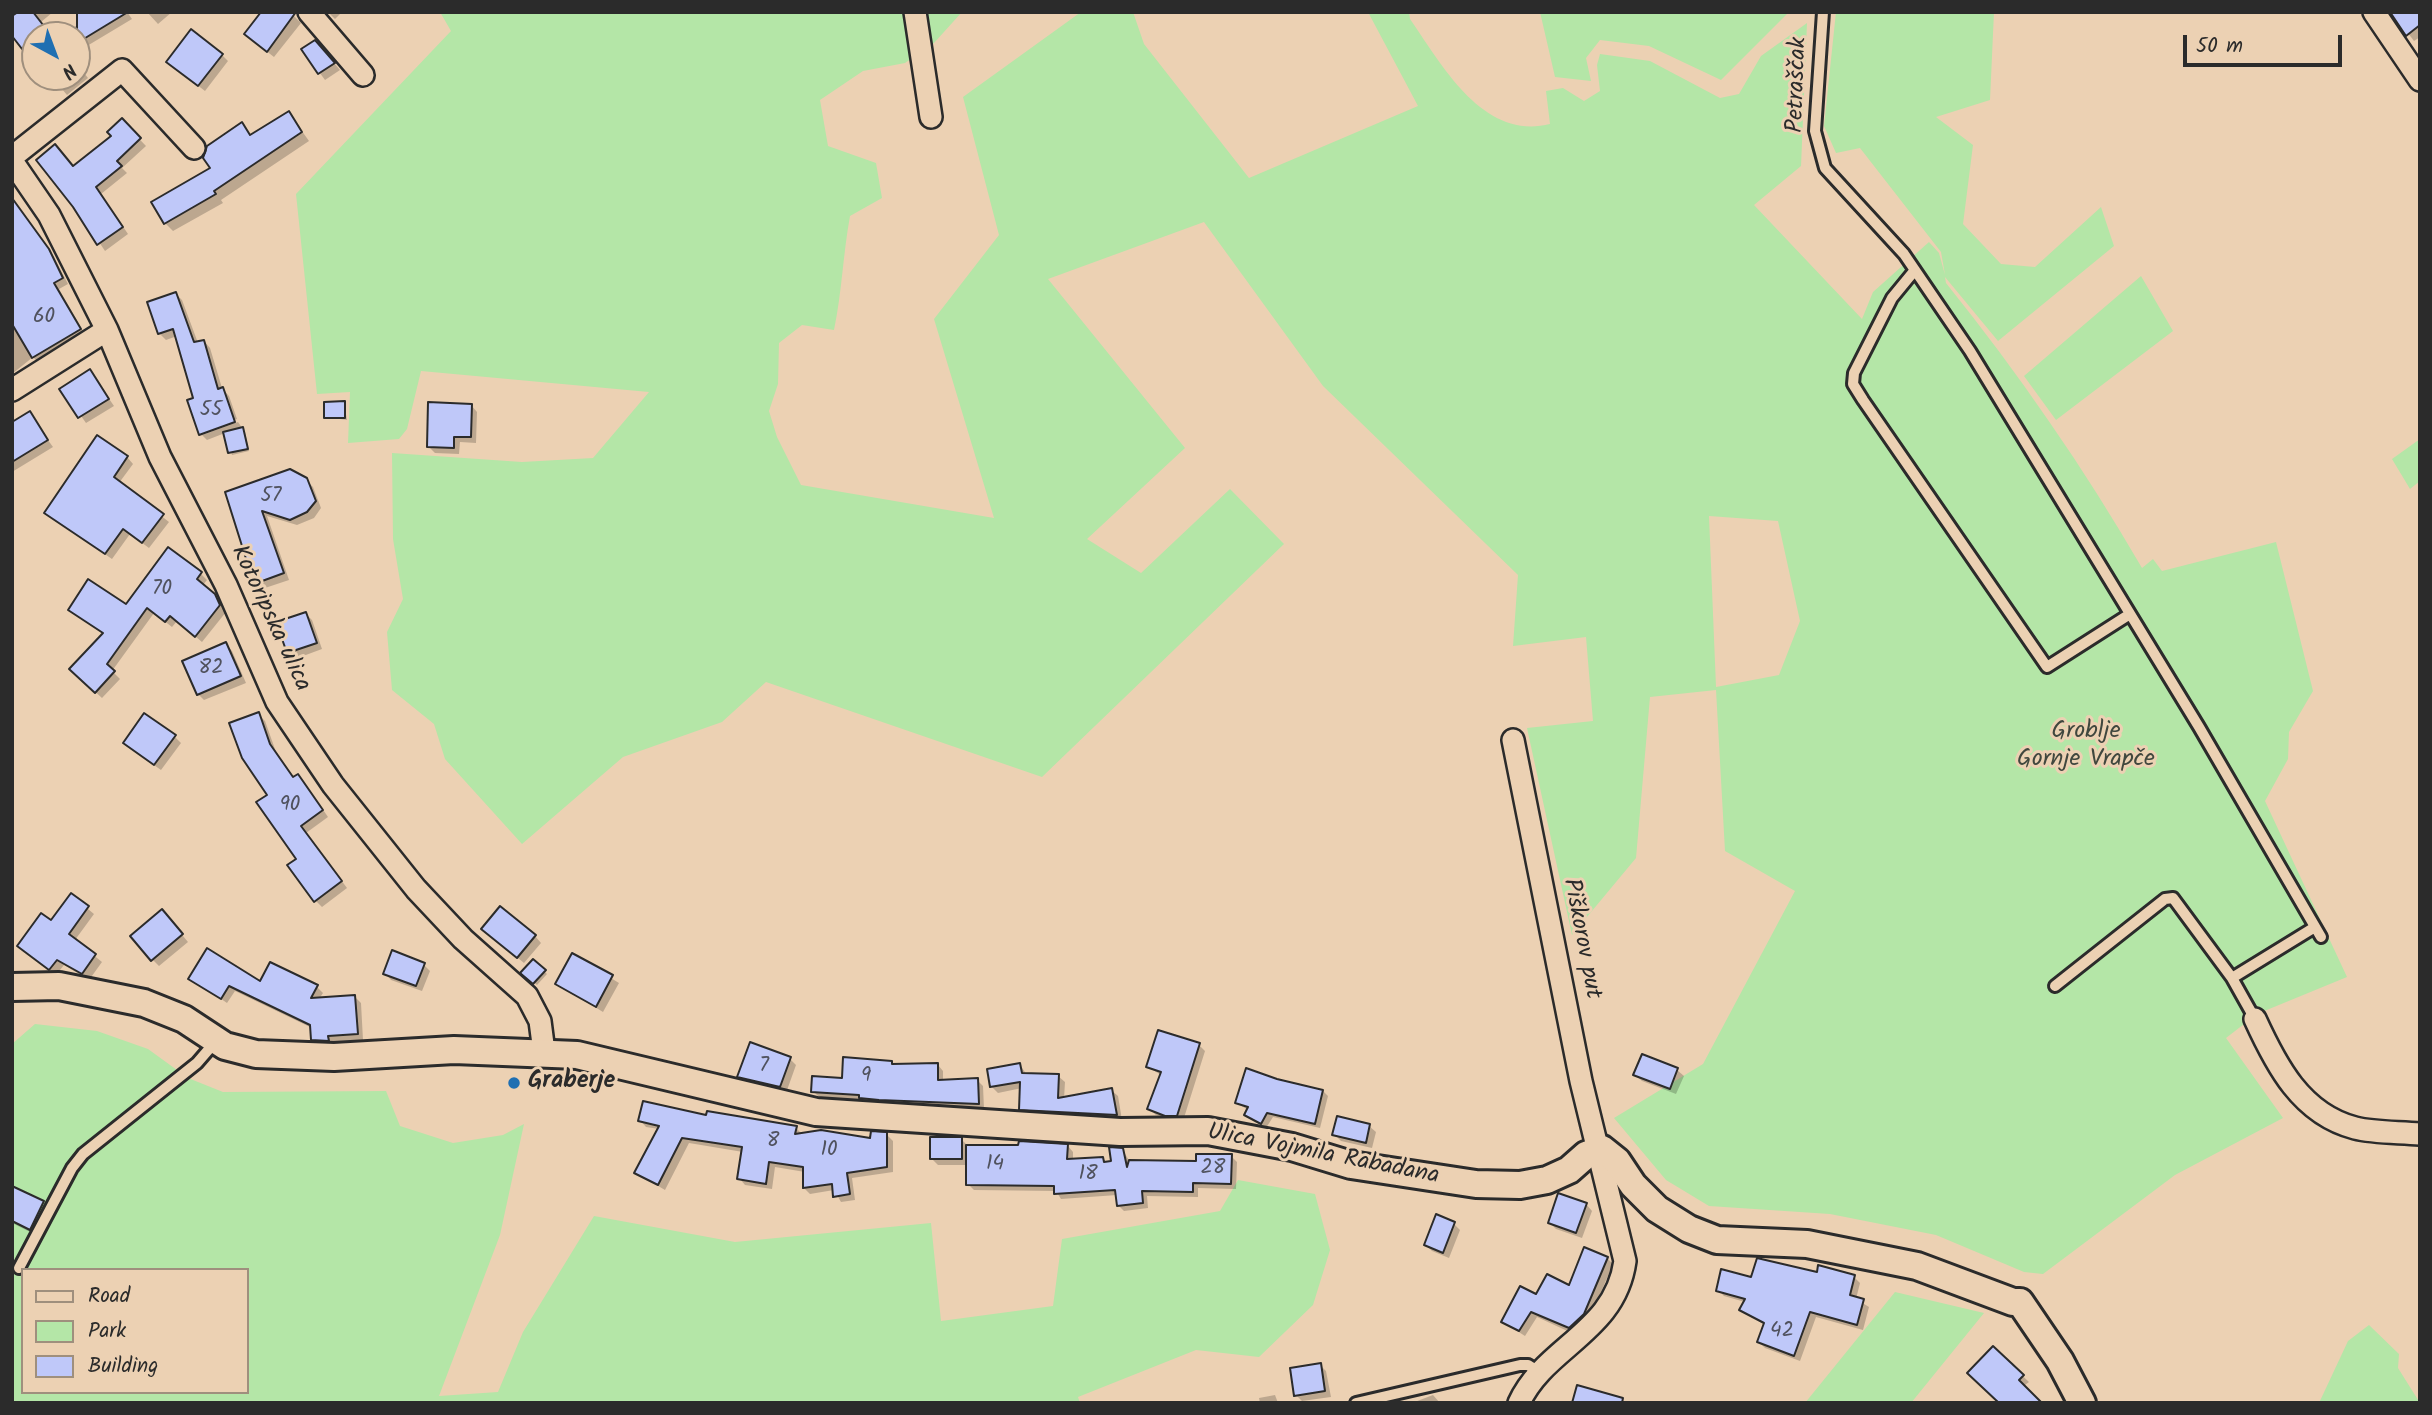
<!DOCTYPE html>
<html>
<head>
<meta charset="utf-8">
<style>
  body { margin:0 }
  #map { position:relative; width:2432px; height:1415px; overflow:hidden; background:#ecd1b3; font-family:Kalam,sans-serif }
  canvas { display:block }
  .frame { position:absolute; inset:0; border:14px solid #2b2b2b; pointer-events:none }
  .legend { position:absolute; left:21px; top:1268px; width:228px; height:126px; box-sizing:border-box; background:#ecd1b3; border:2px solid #9f8f7d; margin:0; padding:9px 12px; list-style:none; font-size:21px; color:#2b2b2b }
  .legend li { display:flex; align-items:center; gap:14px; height:35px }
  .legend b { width:35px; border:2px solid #9f8f7d }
  .north { position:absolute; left:21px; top:21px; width:70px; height:70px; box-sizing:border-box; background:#ecd1b3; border:2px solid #9f8f7d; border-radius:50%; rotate:139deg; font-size:19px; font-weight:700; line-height:28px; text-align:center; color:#2b2b2b }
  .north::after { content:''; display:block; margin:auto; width:24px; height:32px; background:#1f6fb2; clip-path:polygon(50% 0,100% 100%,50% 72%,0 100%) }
  .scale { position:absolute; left:2183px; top:35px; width:159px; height:32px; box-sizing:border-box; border:4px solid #2b2b2b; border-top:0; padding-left:9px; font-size:21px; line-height:24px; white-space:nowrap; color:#2b2b2b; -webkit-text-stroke:5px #ecd1b3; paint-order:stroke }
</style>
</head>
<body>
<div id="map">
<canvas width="2432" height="1415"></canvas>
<div class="frame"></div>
<ul class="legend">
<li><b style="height:9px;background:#ecd1b3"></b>Road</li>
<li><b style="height:19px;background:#b4e6a7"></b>Park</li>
<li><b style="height:19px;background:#bfc8f9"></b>Building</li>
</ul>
<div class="north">N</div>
<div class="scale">50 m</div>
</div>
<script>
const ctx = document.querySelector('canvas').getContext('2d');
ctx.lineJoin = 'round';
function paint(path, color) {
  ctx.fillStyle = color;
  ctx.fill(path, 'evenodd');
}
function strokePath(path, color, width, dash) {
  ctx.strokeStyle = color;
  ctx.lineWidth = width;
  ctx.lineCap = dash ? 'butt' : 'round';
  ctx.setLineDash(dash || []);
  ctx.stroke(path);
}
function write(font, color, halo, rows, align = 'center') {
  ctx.font = font + ' Kalam,sans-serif';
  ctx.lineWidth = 6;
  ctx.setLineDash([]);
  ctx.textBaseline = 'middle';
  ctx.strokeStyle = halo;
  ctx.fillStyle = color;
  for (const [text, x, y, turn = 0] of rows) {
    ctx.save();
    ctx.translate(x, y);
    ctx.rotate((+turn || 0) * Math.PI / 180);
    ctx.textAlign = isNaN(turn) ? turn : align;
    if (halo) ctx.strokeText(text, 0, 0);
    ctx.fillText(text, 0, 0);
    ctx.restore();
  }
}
const green = new Path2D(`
  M440,12H962L934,43L905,63L863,71L820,100L828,146L876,163L882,198L850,216C843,254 842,292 834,330L802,325L779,343L778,384L769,411L777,437L801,485L994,518L934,319L999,235L963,97L1081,12H1133L1144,44L1249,178L1418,106L1368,12H1409L1410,19C1442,65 1483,141 1550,124L1546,91L1563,88L1584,101L1600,91L1597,65L1600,54L1650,61L1720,98L1739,94L1761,56L1807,23L1801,166L1754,205L1862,319L1873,292L1929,242L1939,253L1945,275L1941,252L1860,148L1836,153L1824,126L1836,12H1994L1990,100L1936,117L1973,145L1963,224L2001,264L2035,267L2101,207L2114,246L1998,341L1945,277L1946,283C2019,374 2084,468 2142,568L2153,559L2162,571L2276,542L2313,691L2289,732L2288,759L2265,801L2347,977L2257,1014L2226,1038L2283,1118L2175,1175L2043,1274L2024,1272L1936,1235L1830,1214L1709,1206L1666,1180L1614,1118L1703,1064L1795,891L1725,851L1716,690L1650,697L1636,858L1572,935L1527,728L1593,721L1586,637L1513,646L1518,575L1323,386L1204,222L1048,279L1185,448L1087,539L1141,573L1230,489L1284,544L1042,777L766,682L722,722L623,757L522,844L445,759L434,724L392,690L387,632L403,599L393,539L392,453L522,462L593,458L649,392L421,371L407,429L399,439L348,443L350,392L317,394L296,194L451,31ZM1709,516L1778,521L1800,621L1779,675L1716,687Z
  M1540,12H1789L1721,80L1649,46L1600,40L1586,58L1591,81L1555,77Z
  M2141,276L2173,331L2056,420L2024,376Z
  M2420,439V481L2410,489L2392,459Z
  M35,1024L97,1031L148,1049L188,1078L223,1092L386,1091L400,1126L453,1143L503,1135L524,1124L500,1235L439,1396L498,1392L523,1332L594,1216L735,1242L931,1223L941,1321L1053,1306L1062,1239L1220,1211L1238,1180L1315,1194L1330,1250L1313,1305L1259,1357L1196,1350L1078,1397L1080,1403H12V1044ZM23,1270H247V1392H23Z
  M1895,1292L1984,1313L1911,1403H1805Z
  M2369,1325L2399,1354L2398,1368L2420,1403H2319L2348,1341Z`);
const shadow = new Path2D(`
  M21,12H53L41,22L51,35H35V55L32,52L30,54L12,33Z
  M127,12L132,19L77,52V35H65L82,21Z
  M147,12H172L158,24Z
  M290,12L301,23L274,57L252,40Z
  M328,12H342L335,19Z
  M2392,12H2420V37L2414,41Z
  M321,48L340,70L325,80L303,50Z
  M222,55L228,61L205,91L175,68Z
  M77,64L88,78L67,95L52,77H77Z
  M289,113L309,141L221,200L223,203L173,231L165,223L212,169L242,125L257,141Z
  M122,121L146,146L122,168L127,173L101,194L128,234L105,251L75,206L73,168L114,136Z
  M14,203L54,257L68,284L59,289L86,336L39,363L33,357L12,374Z
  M176,294L182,300L198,343L204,341L210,348L222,388L229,396L237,419L201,432V435L177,336L166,340L159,333Z
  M90,371L114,406L86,423L62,389Z
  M344,403L347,420L326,417Z
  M471,405L477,412L476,443L460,442L459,454L435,453L429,447Z
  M29,414L53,447L12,472V424Z
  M238,422L245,432L249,451L232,455L225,433L207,440L202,435Z
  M127,457L133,464L119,483L169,522L149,548L130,534L112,559L53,519Z
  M306,480L313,487L321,508L314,518L297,525L267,516L289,580L262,589L256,583L227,493Z
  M201,574L207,580L203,585L221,602L226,612L202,642L177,621L172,627L154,613L112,671L120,679L102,698L78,676L104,634L70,609L126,606Z
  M306,614L312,620L322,649L295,659L289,652L279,623Z
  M226,644L232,651L246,683L204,700L198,694Z
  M258,714L265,721L276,752L294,778L297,776L304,782L328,817L306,833L347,888L322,907L316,901L270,795Z
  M175,737L181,743L161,770L131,749Z
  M71,895L94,914L75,940L102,962L89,980L64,965L56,975L19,946L51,923Z
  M168,918L188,942L159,966L152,959Z
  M490,935L535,936L541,943L524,963Z
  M573,955L619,983L603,1012L557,984Z
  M533,961L547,974L537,985L523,972Z
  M424,965L430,971L422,991L391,980L385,973Z
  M191,978L317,987L323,993L319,999L355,997L361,1003L363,1040L334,1042V1046H318L312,1040V1028L235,991L227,1003Z
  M1199,1045L1205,1051L1183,1121L1156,1115L1149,1109L1161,1075L1148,1067Z
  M790,1059L796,1065L786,1093L745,1083L739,1076Z
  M891,1063L894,1065H938L943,1071V1082L977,1080L983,1086L984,1109L896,1105L819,1097L813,1091Z
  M1020,1065L1027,1075L1058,1076L1065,1082L1064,1099L1111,1090L1118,1096L1122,1120L1028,1115L1021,1109L1022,1088L998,1093L991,1086Z
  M1677,1070L1684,1076L1676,1094L1642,1081L1635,1075Z
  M1276,1081L1323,1091L1328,1096L1320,1128L1273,1117L1266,1128L1246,1114L1248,1110L1237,1103Z
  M707,1117L796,1128L803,1135L871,1140L886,1134L893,1141V1172L852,1178L855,1200L841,1202L834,1190L810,1194L804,1188L805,1172L775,1167L772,1189L745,1185L739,1178L743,1152L689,1143L665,1190L636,1173L659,1129L646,1127L640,1120Z
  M1369,1126L1376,1132L1372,1148L1341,1141L1334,1134Z
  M961,1139L968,1146H1068L1073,1152V1160L1103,1159L1107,1163H1113L1122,1149L1130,1162H1197L1231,1156L1237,1162L1236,1189L1198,1188V1197L1147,1196L1148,1208L1124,1211L1118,1205L1117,1195L1061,1199L1056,1191L974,1190L968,1184V1165H938L932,1159Z
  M12,1187L49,1209L36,1235L12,1223Z
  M1586,1204L1592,1211L1582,1238L1556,1229L1550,1223Z
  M1454,1224L1460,1230L1449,1258L1432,1251L1426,1245Z
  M1607,1258L1613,1264L1589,1320L1574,1334L1537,1317L1525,1336L1503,1322L1537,1296L1570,1288Z
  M1818,1274L1854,1277L1860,1283L1856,1299L1869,1307L1863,1330L1816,1317L1800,1361L1765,1348L1759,1342L1765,1325L1741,1310L1745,1302L1724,1296L1718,1290L1753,1279Z
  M1993,1348L2029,1382L2001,1403Z
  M1320,1365L1326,1371L1331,1397L1302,1401L1296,1395Z
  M1275,1395L1278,1403H1260L1259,1398Z
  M1433,1395L1440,1403H1412Z`);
const building = new Path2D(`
  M18,12H33L47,30L35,35V39L22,49L12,36V16Z
  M77,12H128L77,43Z
  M261,12H296L267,52L244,34Z
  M2390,12H2420V25L2406,36Z
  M191,29L223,54L198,86L166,62Z
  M315,40L335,63L318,74L301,49Z
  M289,111L302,132L214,191L216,194L164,224L151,202L210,168L203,158L207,146L242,122L250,135Z
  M122,118L141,138L117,161L122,166L96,187L123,227L97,245L73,207L36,160L55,144L73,166L111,136L107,132Z
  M12,198L49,249L63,278L54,283L81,329L32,358L12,324Z
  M176,292L194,342L204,340L218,389L223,387L235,422L199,435L187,400L193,398L173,329L158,334L147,302Z
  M90,369L109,399L78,418L59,389Z
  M345,401V418H324V402Z
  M428,402L472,404L471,437H454V448L427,447Z
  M30,411L48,440L12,462V422Z
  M243,427L248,449L228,453L223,432Z
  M97,435L128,456L114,477L164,514L142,543L123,529L105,554L44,513Z
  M290,469L307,478L316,501L307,512L290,520L262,511L284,573L254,584L225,492Z
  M168,547L202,572L197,579L215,594L220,605L195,637L170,616L165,622L147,608L107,664L115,671L95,693L69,669L103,633L68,610L88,579L126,604Z
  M306,612L317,643L287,653L276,622Z
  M226,642L241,676L197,695L182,661Z
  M259,712L270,744L293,777L298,774L323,810L301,826L342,881L314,902L287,865L296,859L256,802L267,795L242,758L229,723Z
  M144,713L176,735L154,765L123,743Z
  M71,893L89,906L69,934L96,954L82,974L57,960L49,970L17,946L41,913L51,920Z
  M500,906L536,935L517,958L481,929Z
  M162,909L183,934L151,961L130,936Z
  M207,948L260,981L270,962L318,985L311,998L355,995L358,1034L328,1036L329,1041L311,1040L310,1025L229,986L221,999L188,979Z
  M392,950L425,963L416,986L383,974Z
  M572,953L613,975L596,1007L555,984Z
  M533,959L546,970L533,984L520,973Z
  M1158,1030L1200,1043L1177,1116H1165L1147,1109L1161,1072L1146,1067Z
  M750,1042L791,1057L780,1087L737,1077Z
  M1642,1054L1678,1068L1670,1089L1633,1075Z
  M843,1057L892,1061V1064L938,1063V1080L978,1078L979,1104L879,1100L859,1098V1095L811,1092L812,1076L842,1078Z
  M1020,1063L1022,1073L1059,1074L1058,1098L1112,1088L1117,1115L1019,1110L1020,1082L990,1087L987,1069Z
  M1246,1068L1277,1079L1323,1090L1315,1124L1267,1113L1261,1124L1244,1115L1248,1107L1235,1103Z
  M643,1101L706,1115L707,1111L797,1126L795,1134L821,1130L870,1138L871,1131L887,1132V1167L847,1173L850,1194L833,1197L832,1184L803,1188V1167L769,1162L766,1184L737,1179L742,1147L682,1138L658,1185L634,1173L659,1126L638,1121Z
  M1337,1116L1370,1124L1366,1143L1332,1135Z
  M930,1137H962V1159H930Z
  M1019,1141L1068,1144L1067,1159L1103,1157L1104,1162L1111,1161L1109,1147L1123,1148L1127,1167L1129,1160L1196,1161V1154H1232L1231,1184L1193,1183V1192L1142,1191L1143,1203L1117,1206L1115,1190L1054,1194V1186L966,1185V1145H1018Z
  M12,1186L44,1201L30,1230L12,1221Z
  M1558,1193L1587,1203L1576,1233L1548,1223Z
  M1436,1214L1455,1222L1443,1253L1424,1245Z
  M1584,1247L1608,1257L1584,1314L1569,1328L1531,1312L1519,1331L1501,1322L1520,1286L1536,1294L1547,1274L1569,1285Z
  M1757,1258L1817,1272L1818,1265L1855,1275L1850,1295L1864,1299L1857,1325L1810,1312L1794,1356L1757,1342L1764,1323L1739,1310L1745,1299L1716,1291L1721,1269L1751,1277Z
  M1993,1346L2024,1375L2019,1380L2042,1403H1999L1967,1373Z
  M1321,1363L1325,1391L1294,1396L1290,1368Z
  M1577,1385L1623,1398L1622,1403H1572Z`);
const service = new Path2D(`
  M1823,12L1815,131L1825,168L1904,254L1970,351L2199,727L2321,937
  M1915,270L1892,298L1854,373L1853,384L1863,400L2047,667L2130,614
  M2055,986L2165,899L2173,898L2232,978
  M2255,1019L2232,978L2315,927
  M19,1268L72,1168L83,1154L197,1063L216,1041
  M1356,1403L1520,1365H1528L1539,1372`);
const minor = new Path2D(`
  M309,12L363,75
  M915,12L931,117
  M2374,12L2420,80
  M12,157L122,70L194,148
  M12,161L49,215L107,330L160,457L226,585L277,702L333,785L416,889L463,939L527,996L540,1021L544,1052
  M12,390L107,330
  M1513,740L1581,1081L1625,1261C1615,1333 1545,1346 1519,1403
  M2255,1019C2276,1065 2301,1114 2355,1128C2375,1133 2399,1132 2420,1134`);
const tertiary = new Path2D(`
  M12,987L59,986L144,1003L184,1019L225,1046L256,1054L334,1057L454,1050L577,1055L816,1112L1120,1132L1208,1131L1292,1147L1351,1165L1476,1184L1520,1185L1547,1180L1569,1170L1586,1155L1602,1149L1617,1161L1633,1185L1657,1209L1689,1229L1717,1240L1807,1244L1917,1266L2013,1302H2020L2060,1361L2082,1403`);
const markers = [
  [514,1083,7,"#1f6fb2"]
];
const numberNames = [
  ["60",44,318],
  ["55",211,411],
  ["57",271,497],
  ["70",162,590],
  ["82",211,669],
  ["90",290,806],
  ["7",764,1067],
  ["9",866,1077],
  ["8",773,1142],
  ["10",829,1151],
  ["14",995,1165],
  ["28",1213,1169],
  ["18",1088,1175],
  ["42",1782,1332]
];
const streetNames = [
  ["Petraščak",1799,85,-88],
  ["Kotoripska ulica",269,619,65],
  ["Piškorov put",1580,939,79],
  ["Ulica Vojmila Rabadana",1323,1156,11]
];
const parkNames = [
  ["Groblje",2086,733],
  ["Gornje Vrapče",2086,761]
];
const poiNames = [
  ["Graberje",528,1083]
];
paint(green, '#b4e6a7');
paint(shadow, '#0003');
paint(building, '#bfc8f9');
strokePath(building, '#2b2b2b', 2);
strokePath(service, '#2b2b2b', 16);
strokePath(minor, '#2b2b2b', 26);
strokePath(tertiary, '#2b2b2b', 32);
strokePath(service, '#ecd1b3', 10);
strokePath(minor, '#ecd1b3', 21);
strokePath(tertiary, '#ecd1b3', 26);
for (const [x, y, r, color] of markers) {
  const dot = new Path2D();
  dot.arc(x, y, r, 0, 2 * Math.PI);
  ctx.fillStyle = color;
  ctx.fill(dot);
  strokePath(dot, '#ecd1b3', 2.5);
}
write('21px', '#50525e', null, numberNames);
write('24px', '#2b2b2b', '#ecd1b3', streetNames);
write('24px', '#40473e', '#ecd1b3', parkNames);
write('bold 24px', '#2b2b2b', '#ecd1b3', poiNames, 'left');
</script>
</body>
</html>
